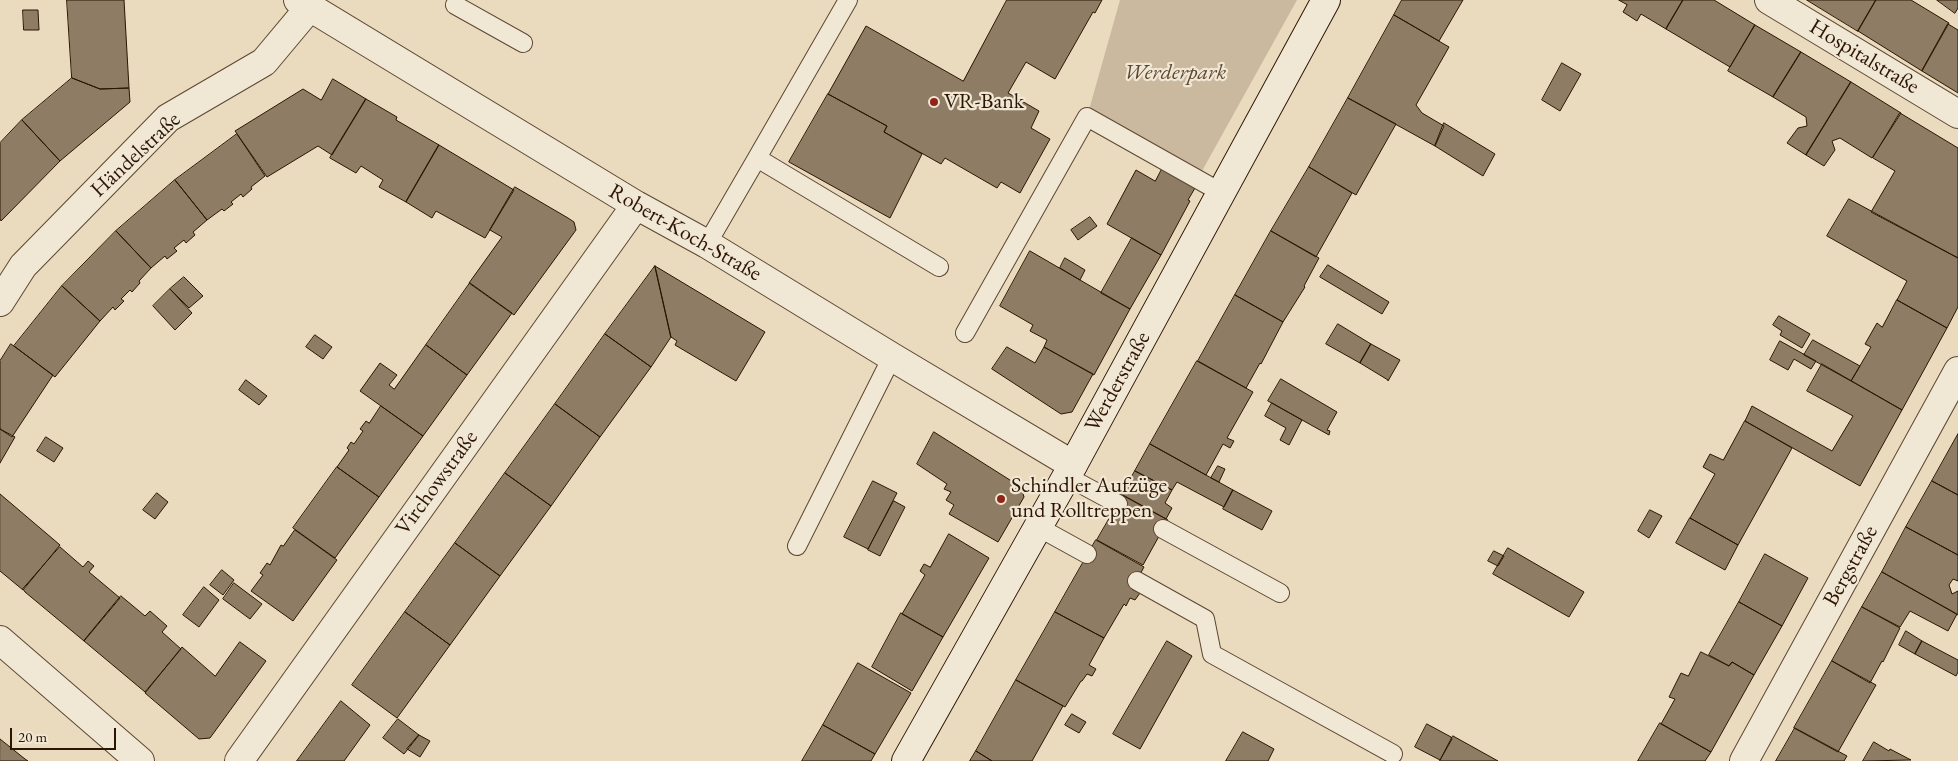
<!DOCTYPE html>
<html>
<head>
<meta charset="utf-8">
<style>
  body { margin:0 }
  #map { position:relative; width:1958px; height:761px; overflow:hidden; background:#eadabe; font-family:"EB Garamond",serif }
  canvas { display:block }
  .scale { position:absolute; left:10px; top:728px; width:106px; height:22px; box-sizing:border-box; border:2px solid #2c1602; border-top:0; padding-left:6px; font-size:15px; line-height:18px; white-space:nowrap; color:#2c1602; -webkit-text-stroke:4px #f1e7d5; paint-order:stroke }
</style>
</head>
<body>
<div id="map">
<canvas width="1958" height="761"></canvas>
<div class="scale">20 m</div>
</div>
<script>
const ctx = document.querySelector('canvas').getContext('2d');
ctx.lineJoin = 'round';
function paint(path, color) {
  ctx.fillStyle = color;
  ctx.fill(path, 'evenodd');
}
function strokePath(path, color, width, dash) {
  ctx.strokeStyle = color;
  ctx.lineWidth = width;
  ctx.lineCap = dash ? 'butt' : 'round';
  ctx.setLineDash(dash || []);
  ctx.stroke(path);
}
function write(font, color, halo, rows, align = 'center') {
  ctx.font = font + ' "EB Garamond",serif';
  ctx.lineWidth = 4.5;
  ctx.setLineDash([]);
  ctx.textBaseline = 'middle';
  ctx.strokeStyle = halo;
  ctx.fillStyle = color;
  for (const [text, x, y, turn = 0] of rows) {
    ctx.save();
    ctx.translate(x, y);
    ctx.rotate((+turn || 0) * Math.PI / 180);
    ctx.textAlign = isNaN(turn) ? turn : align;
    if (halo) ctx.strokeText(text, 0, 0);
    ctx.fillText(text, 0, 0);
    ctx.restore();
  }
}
const green = new Path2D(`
  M1120,0H1297L1197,180L1087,117Z`);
const building = new Path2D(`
  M67,0H124L129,88L100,89L72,78Z
  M1007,0H1102L1095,13L1093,12L1055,79L1026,62L1008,93L1039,111L1031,128L1050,139L1020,193L1001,182L997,188L945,158L941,164L884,132L887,126L828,94L866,26L963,81Z
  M1402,0H1463L1439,41L1394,15Z
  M1619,0H1683L1666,29L1641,14L1637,21L1623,12L1627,5Z
  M1683,0H1714L1755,25L1730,67L1666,29Z
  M1807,0H1876L1858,31Z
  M1876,0H1911L1949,23L1922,71L1858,31Z
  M1937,0H1958V8L1955,13Z
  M23,10H38L39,30H24Z
  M1394,15L1449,47L1416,105L1422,113L1444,126L1435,146L1348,98Z
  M1948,24L1958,30V93L1922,71Z
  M1755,25L1801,52L1773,97L1728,71Z
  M1801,52L1851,82L1806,155L1787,143L1798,128L1807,126L1806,117L1773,97Z
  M1562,63L1581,74L1560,111L1542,100Z
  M72,78L100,89L129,88L130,102L60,161L22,120Z
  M333,79L366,99L332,155L318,146L267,177L235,131L303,89L321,100Z
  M1851,82L1901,113L1872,158L1840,138L1832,141L1835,150L1824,166L1806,155Z
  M828,94L887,126L884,132L922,154L890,218L789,162Z
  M1348,98L1396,124L1356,195L1309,167Z
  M366,99L397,117L396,120L439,145L406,202L379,187L383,180L361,166L356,173L330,158Z
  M1900,113L1958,148V258L1871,212L1895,171L1873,158Z
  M22,120L60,161L1,221L0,219V143Z
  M1444,123L1495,154L1483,176L1435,146Z
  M237,134L265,176L251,187L252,189L243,197L241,194L231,202L233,204L224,211L222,209L207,220L175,180Z
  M439,145L514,190L485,238L436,211L432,218L406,202Z
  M1309,167L1352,193L1316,257L1271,231Z
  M1162,169L1195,188L1188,200L1190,201L1161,255L1107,224L1136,170L1155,181Z
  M175,180L207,220L193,232L195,235L186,243L184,240L174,248L177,251L167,259L165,256L151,268L116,231Z
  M515,187L568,218L574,222L576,230L514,315L469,283L502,237L490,230Z
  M1849,199L1958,258V307L1947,328L1897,300L1907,281L1827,236Z
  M1090,217L1097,226L1078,240L1071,230Z
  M116,231L151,268L139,281L140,283L132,292L130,290L121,299L124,301L115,310L113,307L100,321L62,286Z
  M1271,231L1319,258L1304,286L1305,287L1283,322L1235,295Z
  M1132,238L1161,255L1130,309L1101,293Z
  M1030,251L1130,309L1094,375L1044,347L1047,340L1030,331L1033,325L1000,306Z
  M1065,258L1085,270L1080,280L1060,268Z
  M1328,265L1389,302L1382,314L1320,277Z
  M655,266L671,337L651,367L605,334Z
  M655,266L765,332L736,381L675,345L677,341L671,337Z
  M184,277L203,296L189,308L170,289Z
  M470,283L512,313L467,375L426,345Z
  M62,286L100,321L55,377L14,346Z
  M170,289L192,313L175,330L153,306Z
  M1235,295L1283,322L1261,364L1260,363L1246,388L1198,361Z
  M1897,300L1947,328L1902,410L1851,381L1871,347L1865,344L1877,323L1882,327Z
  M1779,316L1810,334L1802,348L1780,335L1782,331L1773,325Z
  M1338,324L1371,344L1360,363L1326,344Z
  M605,334L651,367L600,437L555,404Z
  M315,335L332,347L323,359L306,347Z
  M1813,340L1860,366L1851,381L1804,355Z
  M1780,341L1816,361L1811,369L1794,359L1788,370L1770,360Z
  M11,344L53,375L12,437L0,429V361Z
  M1371,344L1400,360L1388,381V380L1360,363Z
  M426,345L467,375L423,436L360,391L380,363L397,375L389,385L394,389Z
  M1007,347L1035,363L1044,347L1093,374L1072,412L1061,414L992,369Z
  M1197,361L1253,392L1227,438L1234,441L1230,448L1223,444L1206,475L1150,444Z
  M1822,364L1902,410L1860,486L1745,421L1752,406L1832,451L1853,416L1807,391Z
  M1281,379L1337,412L1327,430L1330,431L1329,435L1268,401Z
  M246,380L267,396L259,405L239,390Z
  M1272,403L1302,420L1289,445L1280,440L1286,428L1265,416Z
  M555,404L600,437L551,506L505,473Z
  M381,406L423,436L379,497L337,467L349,450L347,448L351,442L354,444L363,431L360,429L366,421L369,423Z
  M1745,421L1792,448L1738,545L1690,518L1715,474L1703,467L1710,454L1723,460Z
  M0,429L15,437L0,463Z
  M934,432L1021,487L1024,497L998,542L949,514L954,505L946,500L951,492L944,489L947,484L917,464Z
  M1958,434V495L1932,481Z
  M46,437L63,448L54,462L37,451Z
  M1150,444L1233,490L1224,507L1177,482L1172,490L1135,471Z
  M1218,466L1225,469L1219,482L1211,478Z
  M337,467L379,497L335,558L293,528Z
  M1135,471L1172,490L1165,503L1172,508L1166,519L1122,495Z
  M505,473L551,506L500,576L455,543Z
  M873,481L897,493L868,549L844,537Z
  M1932,481L1958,495V555L1906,527Z
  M1233,490L1272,511L1262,530L1223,509Z
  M157,493L168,502L155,519L143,510Z
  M0,494L60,545L23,590L0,571Z
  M1123,495L1168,520L1143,565L1097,540Z
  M894,501L905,507L880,556L868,550Z
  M1650,510L1662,516L1649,538L1638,531Z
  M1690,518L1738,545L1725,570L1676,543Z
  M1906,527L1958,555V581L1953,579L1949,585L1952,594L1958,591V615L1882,572Z
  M295,530L337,560L293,621L251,591L263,575L260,573L267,563L270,565L281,545L283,546Z
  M949,534L989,558L943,637L902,614L925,575L920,571L924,564L930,567Z
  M1096,540L1144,567L1132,589L1140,593L1135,600L1130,598L1126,606L1124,604L1104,638L1055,612Z
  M455,543L500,576L450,645L405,612Z
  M60,547L83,567L88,561L94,566L89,572L120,598L84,641L25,592L23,589Z
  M1508,548L1584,592L1569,617L1493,574Z
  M1494,551L1504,556L1498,566L1488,561Z
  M1765,554L1808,578L1782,626L1739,602Z
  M222,570L234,580L223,595L210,585Z
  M1882,572L1957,614L1948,631L1910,611L1900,627L1862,607Z
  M234,583L262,604L250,619L223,599Z
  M204,587L219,600L199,627L183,615Z
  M121,596L145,616L150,611L167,626L162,632L181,649L145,692L84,641Z
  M1739,602L1782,626L1754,675L1732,662L1729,666L1709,655Z
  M1862,607L1900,628L1883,662L1882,661L1870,683L1832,661Z
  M405,612L450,645L397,718L352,685Z
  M1055,612L1104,638L1089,665L1096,669L1092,676L1087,674L1082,681H1081L1065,707L1016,680Z
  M901,613L943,637L912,691L872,667Z
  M1906,631L1922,641L1915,654L1899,645Z
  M1167,641L1192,656L1140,749L1113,734Z
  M1922,641L1958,660V672L1956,676L1915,654Z
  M240,642L266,661L210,738L199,739L145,693L182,647L215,676Z
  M1701,652L1729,666L1732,662L1754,675L1711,752L1661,724L1675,699L1669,697L1681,673L1688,676Z
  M1832,661L1876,685L1838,752L1794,728Z
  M858,663L911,693L875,754L823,725Z
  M1016,680L1063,706L1032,761H992L976,751Z
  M341,701L370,725L344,761H297Z
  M1072,714L1086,722L1079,733L1065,725Z
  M398,719L419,735L404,754L383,738Z
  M1660,723L1711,752L1705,761H1638Z
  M1427,724L1451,737L1452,739L1440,760L1415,747Z
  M823,725L875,754L871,761H802Z
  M1795,728L1847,756L1844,761H1776Z
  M1243,732L1274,749L1268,761H1226Z
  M419,735L430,741L420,757L407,749Z
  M1453,736L1498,761H1440Z
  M0,739L25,759L28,761H0Z
  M1874,742L1889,751L1890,749L1911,760L1863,761Z
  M976,751L992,761H970Z`);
const lane = new Path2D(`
  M455,5L523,43
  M757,158L848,0
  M707,244L757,158L939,267
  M965,333L1087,117L1222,193
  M1066,476L1118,504
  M1038,527L1087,554
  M1163,529L1280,593
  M797,546L892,357
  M1137,581L1205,619L1212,654L1393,754`);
const street = new Path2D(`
  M298,0L636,205L707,244L892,357L1073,465
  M1769,0L1958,114
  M0,302L23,266L168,118L264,62L310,7
  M0,640L140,761
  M239,761L636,205
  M1744,761L1958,371`);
const secondary = new Path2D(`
  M906,761L1073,465L1326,0`);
const markers = [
  [934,102,5,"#8f2418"],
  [1001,499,5,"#8f2418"]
];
const streetNames = [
  ["Hospitalstraße",1864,57,31],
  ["Händelstraße",136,155,-43],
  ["Robert-Koch-Straße",685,233,30],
  ["Werderstraße",1118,382,-61],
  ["Virchowstraße",437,483,-54],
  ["Bergstraße",1851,566,-61]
];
const parkNames = [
  ["Werderpark",1175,73]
];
const poiNames = [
  ["VR-Bank",944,102],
  ["Schindler Aufzüge",1011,486],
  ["und Rolltreppen",1011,511]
];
paint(green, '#cab99e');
paint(building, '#8f7c64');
strokePath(building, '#2c1602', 1);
strokePath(lane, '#5c4731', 20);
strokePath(street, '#5c4731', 30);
strokePath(secondary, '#2c1602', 30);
strokePath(lane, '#f1e7d5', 18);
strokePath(street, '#f1e7d5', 28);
strokePath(secondary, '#f1e7d5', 28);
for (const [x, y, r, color] of markers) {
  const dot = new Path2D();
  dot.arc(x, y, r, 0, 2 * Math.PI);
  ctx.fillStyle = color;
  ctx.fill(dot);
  strokePath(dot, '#f1e7d5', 2);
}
write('22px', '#2c1602', '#f1e7d5', streetNames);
write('italic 22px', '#5b4731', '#f1e7d5', parkNames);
write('22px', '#2c1602', '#f1e7d5', poiNames, 'left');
</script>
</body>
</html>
